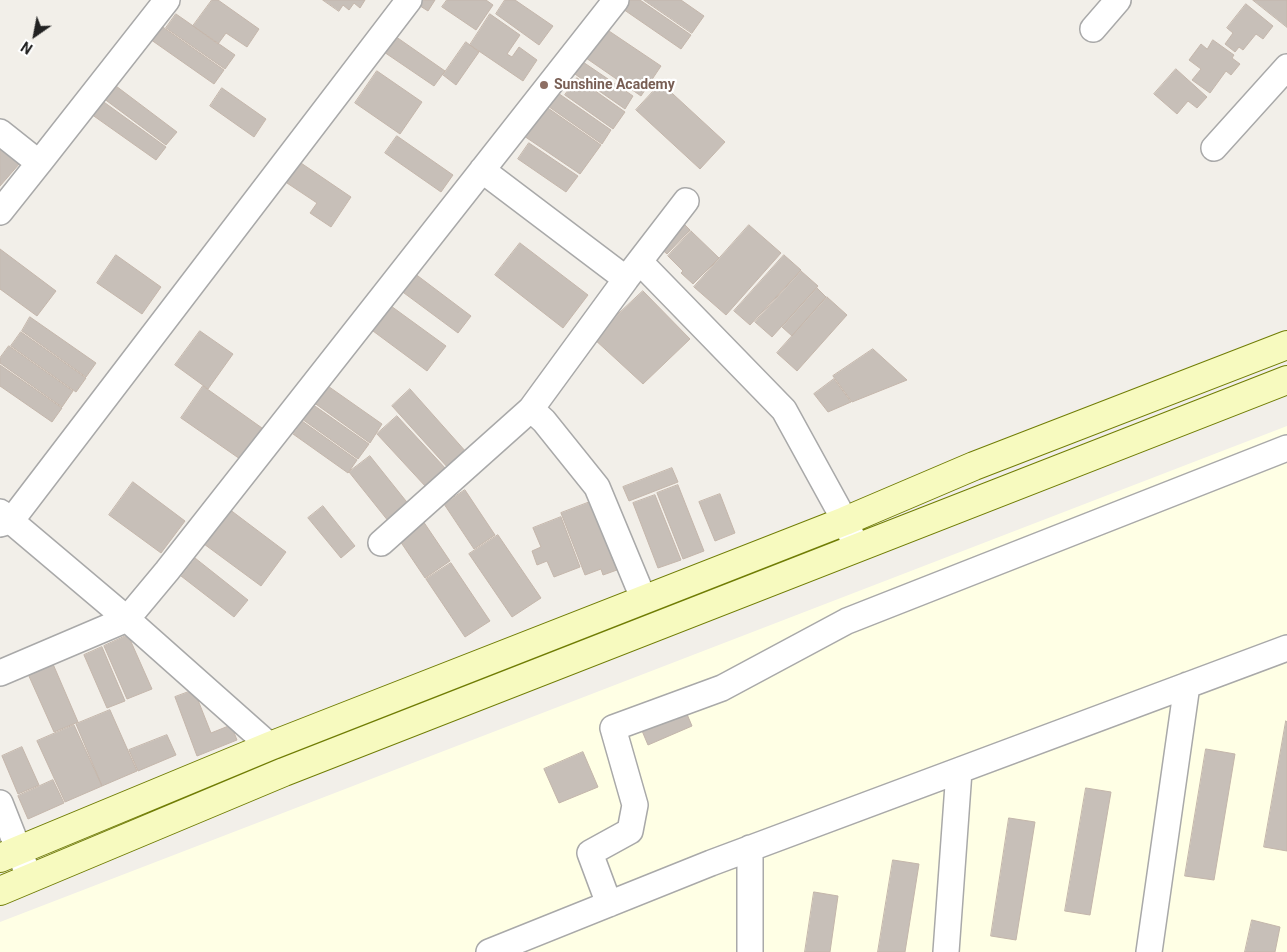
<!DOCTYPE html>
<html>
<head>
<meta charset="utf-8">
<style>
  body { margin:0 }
  #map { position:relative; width:1287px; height:952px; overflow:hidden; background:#f2efe9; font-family:Roboto,sans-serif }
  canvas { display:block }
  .north { position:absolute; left:10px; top:10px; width:50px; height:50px; -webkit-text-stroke:4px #fff; paint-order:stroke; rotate:213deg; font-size:14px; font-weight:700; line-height:20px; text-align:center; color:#222 }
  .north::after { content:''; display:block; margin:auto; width:18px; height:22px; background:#222; clip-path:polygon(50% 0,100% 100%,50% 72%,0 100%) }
</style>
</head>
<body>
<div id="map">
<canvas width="1287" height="952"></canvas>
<div class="north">N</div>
</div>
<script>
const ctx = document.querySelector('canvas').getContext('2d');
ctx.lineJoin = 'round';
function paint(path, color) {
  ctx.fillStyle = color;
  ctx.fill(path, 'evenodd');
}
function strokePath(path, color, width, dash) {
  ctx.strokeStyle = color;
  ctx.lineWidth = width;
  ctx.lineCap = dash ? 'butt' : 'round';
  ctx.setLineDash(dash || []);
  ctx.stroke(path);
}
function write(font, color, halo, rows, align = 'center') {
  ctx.font = font + ' Roboto,sans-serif';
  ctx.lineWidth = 4.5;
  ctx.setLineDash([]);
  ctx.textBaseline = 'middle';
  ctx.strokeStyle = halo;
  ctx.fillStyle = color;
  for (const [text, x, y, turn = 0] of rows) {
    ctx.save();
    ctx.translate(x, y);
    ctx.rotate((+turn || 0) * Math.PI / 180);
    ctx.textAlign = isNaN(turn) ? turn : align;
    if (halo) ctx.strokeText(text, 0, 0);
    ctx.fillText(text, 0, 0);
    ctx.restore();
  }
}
const education = new Path2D(`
  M1287,426V952H0V922Z`);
const building = new Path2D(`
  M212,0H218L259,29L247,47L226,33L218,44L193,26Z
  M323,0H365L360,8L354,3L349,10L343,5L339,11Z
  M420,0H435L428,11L417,4Z
  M447,0H486L493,5L476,30L442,7Z
  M505,0H515L553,26L539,45L496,14Z
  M625,0H640L691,35L681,49L620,7Z
  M644,0H681L704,16L692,33Z
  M1253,0H1287V27Z
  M1246,4L1273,26L1263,39L1256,34L1243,50L1239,47L1235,52L1225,44L1233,33L1227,28Z
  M176,14L235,55L225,69L166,28Z
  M490,14L520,35L507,54L512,57L519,47L537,60L523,81L470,45Z
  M157,23L224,70L214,84L147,37Z
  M606,29L661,66L641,96L586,58Z
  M392,34L445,71L434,86L381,50Z
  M1213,40L1234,55L1232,58L1240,64L1231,75L1226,71L1210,93L1192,80L1201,69L1189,60L1201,44L1207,49Z
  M466,42L479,52L456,85L443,75Z
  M580,60L633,96L625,109L572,72Z
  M1176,69L1207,97L1197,108L1188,101L1177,114L1154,94Z
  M377,71L422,102L400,134L355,103Z
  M577,78L625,112L613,129L565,95Z
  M112,83L177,132L166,145L103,98Z
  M661,83L725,142L700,169L636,110Z
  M222,88L266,119L254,137L210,106Z
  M555,91L611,130L602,144L545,104Z
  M101,100L166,147L156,160L91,114Z
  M545,106L601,145L580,174L524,136Z
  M397,136L453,175L441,192L385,153Z
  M529,143L578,176L566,192L518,159Z
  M0,146L20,163L0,186Z
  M298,161L351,197L331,227L310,213L317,203L284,181Z
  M681,221L690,230L667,254L657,245Z
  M749,225L781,253L726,315L694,287Z
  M691,231L719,258L693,284L681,273L683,271L668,256Z
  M520,243L588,295L563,328L495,275Z
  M0,249L56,291L37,316L0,289Z
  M116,255L161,287L142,314L97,283Z
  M784,255L801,270L750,325L734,311Z
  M801,271L818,286L772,337L755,322Z
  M414,273L471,316L458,333L400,290Z
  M817,288L826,297L792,336L782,327Z
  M643,291L690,339L643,384L593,338Z
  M827,297L847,315L797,371L777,353Z
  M391,306L446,346L427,371L373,331Z
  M30,317L96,363L86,377L22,331Z
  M200,331L233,354L208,389L175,365Z
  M21,332L86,378L76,392L11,346Z
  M9,346L73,391L62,407L0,363V358Z
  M873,349L907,380L852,402L833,376Z
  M0,365L62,408L52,422L0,386Z
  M834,379L851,402L828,412L814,394Z
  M325,384L382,424L370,443L313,402Z
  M203,386L262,428L240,459L181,418Z
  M410,389L467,453L449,469L392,406Z
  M312,404L369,444L358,459L302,419Z
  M397,416L446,469L426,487L377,434Z
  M302,421L357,460L348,473L293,434Z
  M370,456L410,506L389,522L349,472Z
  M672,468L678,482L629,501L623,487Z
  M133,482L185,521L161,553L109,515Z
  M678,485L704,551L683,559L657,493Z
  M465,490L495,535L474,549L444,504Z
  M720,494L735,533L715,541L699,502Z
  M655,495L681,560L658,568L633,503Z
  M590,502L617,570L603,575L601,569L585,575L561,513Z
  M323,506L355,546L341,558L308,518Z
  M229,509L286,552L261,586L204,544Z
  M561,517L580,567L554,577L547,561L537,565L532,551L541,547L533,528Z
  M421,518L450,561L425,578L396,535Z
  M498,535L541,598L512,617L469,554Z
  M195,558L248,600L234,617L181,576Z
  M451,563L490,621L465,637L426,579Z
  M128,635L152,689L127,699L104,646Z
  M102,647L125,701L107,708L84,655Z
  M53,664L78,722L54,732L28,674Z
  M194,690L211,733L231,725L237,740L197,756L175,697Z
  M684,707L692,726L648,745L640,726Z
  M110,710L137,771L102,786L76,724Z
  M1286,721L1287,722V851L1264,847Z
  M74,725L102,786L65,802L37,741Z
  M167,735L176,755L138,771L129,750Z
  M22,747L39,785L18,794L2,756Z
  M1206,749L1235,754L1214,880L1185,876Z
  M583,752L598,787L559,803L544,769Z
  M53,780L64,803L28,819L18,796Z
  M1086,788L1111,792L1090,915L1065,911Z
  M1009,818L1035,822L1016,940L991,936Z
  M893,860L919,864L905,952H878Z
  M814,892L838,896L830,952H805Z
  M1252,920L1280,927L1275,952H1245Z`);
const street = new Path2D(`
  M1093,29L1118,0
  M0,132L39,163L167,0
  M1214,148L1287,67
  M482,170L626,279
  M0,212L39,163
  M640,262L784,410L845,521L857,548
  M531,409L544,421L597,487L644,600
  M0,512L11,521L409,0
  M0,524L11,521L127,619L0,673
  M381,543L531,409L626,279L686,201
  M270,746L127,619L167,571L616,0
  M0,803L30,879
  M609,904L590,853L630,831L635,805L613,728L722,688L847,621L1287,448
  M489,952L711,863L1287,648
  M750,952V848
  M946,952L959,771
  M1149,952L1187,685`);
const secondary = new Path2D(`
  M0,858L270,746L845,521L974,466L1287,345
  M0,891L284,772L1287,380`);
const markers = [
  [544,85,5,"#8d6e63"]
];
const educationNames = [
  ["Sunshine Academy",554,85]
];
paint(education, '#ffffe5');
paint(building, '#c7bfb8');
strokePath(building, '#c4b6ab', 1);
strokePath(street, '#a9a9a9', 28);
strokePath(secondary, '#707d05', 30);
strokePath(street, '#fff', 25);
strokePath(secondary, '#f7fabf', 28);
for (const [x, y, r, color] of markers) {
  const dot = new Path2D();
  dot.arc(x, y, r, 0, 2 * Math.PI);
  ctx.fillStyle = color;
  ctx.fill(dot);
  strokePath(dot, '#fff', 2);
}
write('bold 14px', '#785e54', '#fff', educationNames, 'left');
</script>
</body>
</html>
